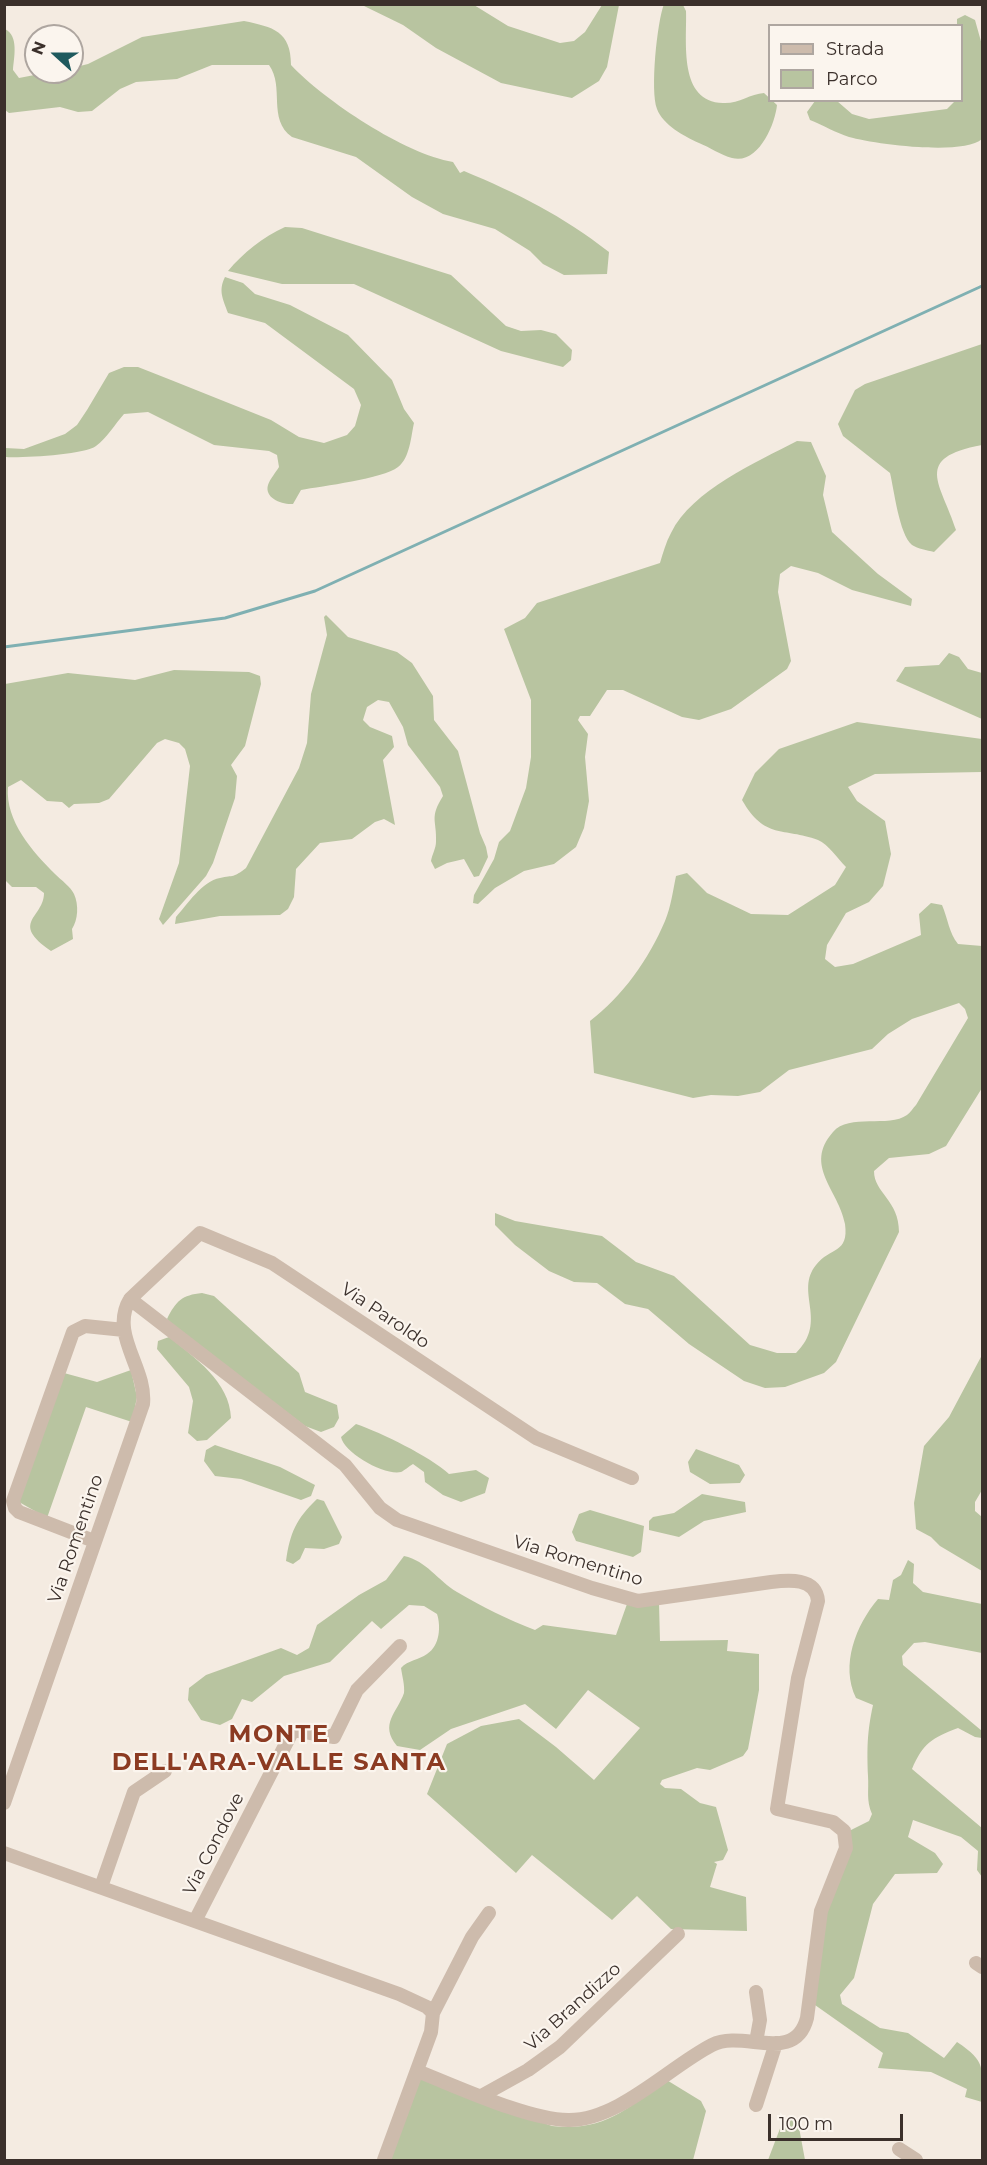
<!DOCTYPE html>
<html>
<head>
<meta charset="utf-8">
<style>
  body { margin:0 }
  #map { position:relative; width:987px; height:2165px; overflow:hidden; background:#f4ebe1; font-family:Montserrat,sans-serif }
  canvas { display:block }
  .frame { position:absolute; inset:0; border:6px solid #3b302b; pointer-events:none }
  .legend { position:absolute; left:768px; top:24px; width:195px; height:78px; box-sizing:border-box; background:#fbf5ee; border:2px solid #aea6a0; margin:0; padding:8px 10px; list-style:none; font-size:18px; color:#3b302b }
  .legend li { display:flex; align-items:center; gap:12px; height:30px }
  .legend b { width:30px; border:2px solid #aea6a0 }
  .north { position:absolute; left:24px; top:24px; width:60px; height:60px; box-sizing:border-box; background:#fbf5ee; border:2px solid #aea6a0; border-radius:50%; rotate:291deg; font-size:16px; font-weight:700; line-height:24px; text-align:center; color:#3b302b }
  .north::after { content:''; display:block; margin:auto; width:21px; height:27px; background:#1f5a5e; clip-path:polygon(50% 0,100% 100%,50% 72%,0 100%) }
  .scale { position:absolute; left:768px; top:2114px; width:135px; height:27px; box-sizing:border-box; border:3px solid #3b302b; border-top:0; padding-left:8px; font-size:18px; line-height:21px; white-space:nowrap; color:#3b302b; -webkit-text-stroke:4px #fbf5ee; paint-order:stroke }
</style>
</head>
<body>
<div id="map">
<canvas width="987" height="2165"></canvas>
<div class="frame"></div>
<ul class="legend">
<li><b style="height:8px;background:#cdbbac"></b>Strada</li>
<li><b style="height:16px;background:#b8c4a0"></b>Parco</li>
</ul>
<div class="north">N</div>
<div class="scale">100 m</div>
</div>
<script>
const ctx = document.querySelector('canvas').getContext('2d');
ctx.lineJoin = 'round';
function paint(path, color) {
  ctx.fillStyle = color;
  ctx.fill(path, 'evenodd');
}
function strokePath(path, color, width, dash) {
  ctx.strokeStyle = color;
  ctx.lineWidth = width;
  ctx.lineCap = dash ? 'butt' : 'round';
  ctx.setLineDash(dash || []);
  ctx.stroke(path);
}
function write(font, color, halo, rows, align = 'center') {
  ctx.font = font + ' Montserrat,sans-serif';
  ctx.lineWidth = 4.5;
  ctx.setLineDash([]);
  ctx.textBaseline = 'middle';
  ctx.strokeStyle = halo;
  ctx.fillStyle = color;
  for (const [text, x, y, turn = 0] of rows) {
    ctx.save();
    ctx.translate(x, y);
    ctx.rotate((+turn || 0) * Math.PI / 180);
    ctx.textAlign = isNaN(turn) ? turn : align;
    if (halo) ctx.strokeText(text, 0, 0);
    ctx.fillText(text, 0, 0);
    ctx.restore();
  }
}
const green = new Path2D(`
  M664,4L683,5L686,11C687,42 678,102 723,103C738,104 750,94 764,93L777,105C775,125 758,165 732,158C721,155 709,147 699,143C684,136 663,125 657,109C650,91 657,22 664,4Z
  M362,5H474L508,26L560,43L574,41L585,32L602,5H619L607,67L599,81L572,98L501,83L436,48L403,25Z
  M965,15L975,20L982,45V139C963,156 874,144 849,137C836,133 823,125 810,120L807,112L815,101H837L852,114L869,119L947,109L955,101L962,100V26L957,25V19Z
  M244,21C273,27 291,31 291,65C325,101 405,154 453,162L460,173L464,171C517,193 563,216 609,252L607,274L564,275L543,264L530,251L495,229L443,214L412,197L356,157L292,137C267,119 285,87 269,65H212L177,79L136,82L120,89L92,111L78,112L60,107L9,113L5,110V29C19,36 14,57 13,70L19,78L50,72H72V68L88,64L142,37Z
  M285,227L302,228L451,275L506,326L521,331L541,330L556,334L572,350L571,360L563,367L501,351L354,284H282L228,271C243,253 263,237 285,227Z
  M225,277L243,283L255,294L290,305L348,335L392,380L404,409L414,423C411,436 410,458 398,467C383,479 322,486 301,490L293,504C282,505 264,498 268,485C270,479 276,472 279,467L277,455L269,451L214,445L148,412L124,414C115,424 107,438 96,446C84,455 22,458 5,457V448L24,449L65,434L77,425L87,410L109,373L124,367H138L171,380L271,420L299,437L324,443L347,435L355,426L361,405L354,389L265,323L228,313C223,299 218,291 225,277Z
  M982,344V445C912,458 941,483 956,530L934,552C927,550 918,549 912,545C899,534 894,489 890,473L843,436L838,424L855,390L865,384Z
  M797,441L811,442L826,476L823,495L832,532L878,574L912,599L911,606L852,590L818,573L791,566L780,574L778,592L791,661L787,669L731,709L699,720L682,717L623,690H607L590,716H580L578,720L588,734L585,757L589,801L584,828L576,847L554,864L524,871L495,888L478,904L473,903L474,895L494,859L499,842L510,831L526,788L531,757V700L504,629L525,618L537,603L660,563C663,553 666,542 671,533C692,490 757,462 797,441Z
  M326,615L348,637L397,652L412,663L433,696L434,720L458,751L480,833L486,847L488,857L479,876L474,877L464,859L447,863L435,869L431,861C432,855 436,848 436,842C437,820 429,818 443,796L440,787L408,745L403,727L389,702L378,700L367,707L363,720L370,727L392,736L394,747L383,760L395,825L384,819L375,822L352,839L320,843L296,869L294,897L288,909L280,915L220,916L175,924L176,917C187,905 202,881 220,878C234,875 233,878 246,868L299,768L307,743L311,694L327,635L324,617Z
  M949,653L959,657L968,669L982,673V719L896,681L905,667L939,665Z
  M174,670L249,672L260,676L261,684L245,746L231,765L237,776L235,798L213,863L206,876L163,925L159,919L179,863L190,766L185,749L179,743L165,739L157,743L109,799L99,803L74,804L69,808L62,802L47,801L21,780L8,787C5,821 33,852 55,874C61,880 71,887 74,894C79,905 78,920 72,929L73,939L51,951C9,922 44,918 44,893L36,887H12L5,880V684L68,673L135,680Z
  M857,722L982,739V772L875,774L848,787L857,801L885,821L891,854L883,886L869,902L846,913L827,945L825,959L835,967L853,964L921,935L919,914L931,903L942,905C948,919 949,933 958,944L982,946V1088L946,1146L929,1154L889,1158L874,1171C874,1193 899,1200 899,1232L836,1362L824,1373L785,1387L765,1388L744,1381L689,1344L648,1309L625,1304L597,1283L574,1282L549,1271L515,1245L495,1225V1213L515,1221L602,1236L636,1262L674,1276L750,1345L777,1353H796C829,1321 794,1292 816,1265C830,1247 849,1254 845,1224C839,1190 803,1166 833,1132C849,1113 889,1128 907,1115C910,1113 913,1108 916,1105L968,1018L965,1009L959,1003L912,1019L888,1034L872,1049L789,1070L760,1092L738,1096L711,1095L693,1098L594,1073L590,1021C622,997 649,959 665,921C671,907 673,890 676,876L687,873L707,893L751,914L788,915L835,885L846,867C838,859 828,844 818,840C783,827 765,840 742,800L755,773L779,749Z
  M202,1293L214,1296L299,1373L305,1392L337,1405L339,1418L334,1427L321,1432L305,1426L171,1324L167,1319C176,1301 182,1295 202,1293Z
  M169,1337C194,1357 230,1382 231,1418L207,1440L197,1441L188,1433L193,1401L189,1387L157,1349L158,1341Z
  M982,1355V1490L975,1502V1511L982,1517V1571L940,1546L931,1537L916,1529L914,1503L924,1446L949,1417Z
  M131,1370L137,1397L132,1422L86,1407L47,1518L19,1502L64,1373L97,1382Z
  M356,1424C382,1433 429,1456 449,1474L476,1470L489,1478L485,1493L461,1502L443,1495L425,1482L424,1472L413,1464C409,1466 404,1471 401,1472C385,1476 344,1453 341,1437Z
  M215,1445L280,1467L315,1485L311,1496L301,1500L241,1479L215,1476L204,1461L206,1450Z
  M696,1449L739,1465L745,1475L740,1483L710,1484L690,1472L688,1462Z
  M702,1494L745,1502L746,1512L704,1521L679,1537L649,1530V1521L653,1517L674,1513Z
  M317,1499L324,1501L342,1537L339,1544L324,1549L305,1548L300,1559L293,1564L286,1561C290,1533 296,1519 317,1499Z
  M590,1510L644,1526L641,1552L633,1557L576,1541L572,1532L579,1514Z
  M404,1556C427,1561 437,1580 457,1592C483,1607 506,1619 535,1630L543,1625L616,1635L627,1604L659,1603L660,1641L728,1640L727,1651L759,1654V1690L748,1749L743,1756L710,1770L697,1768L662,1780L660,1784L665,1788L681,1789L700,1803L716,1807L728,1850L723,1860L714,1862L717,1864L710,1887L746,1897L747,1931L671,1929L637,1896L612,1920L532,1855L516,1873L427,1794L447,1744L481,1726L519,1719L556,1747L594,1780L640,1728L588,1690L556,1729L525,1704L451,1729L420,1750L397,1746C379,1724 397,1713 404,1693C405,1686 402,1675 401,1668C408,1660 419,1660 427,1654C440,1646 441,1626 437,1614L424,1606L409,1605L381,1629L372,1621L330,1662L284,1676L252,1702L242,1699L232,1719L220,1725L201,1720L188,1700L189,1688L206,1675L281,1648L297,1655L309,1648L317,1625L359,1595L386,1580Z
  M908,1560L914,1564L913,1583L923,1592L982,1604V1653L925,1642L914,1643L902,1656L903,1665L982,1731V1738L975,1737L958,1728C932,1738 923,1743 912,1769L982,1828V1877L977,1870L978,1851L961,1837L913,1820L908,1837L935,1853L943,1864L937,1873L895,1874L873,1904L854,1978L840,1995L842,2004L880,2028L908,2033L944,2058L957,2042C987,2062 982,2068 982,2102L965,2097L967,2089L931,2072L878,2068L883,2053L815,2005L821,1925L847,1832L869,1821L872,1814C866,1800 869,1791 868,1776C867,1748 867,1733 873,1705L856,1698C840,1665 856,1625 878,1599L889,1600L893,1580L901,1575Z
  M420,2079L552,2126C603,2132 629,2109 665,2079L701,2101L706,2111L693,2160H389Z
  M784,2118L798,2122L805,2160H768Z`);
const stream = new Path2D(`
  M4,647L225,618L315,591L982,286`);
const minor = new Path2D(`
  M130,1299L200,1233L272,1263L536,1438L632,1478
  M94,1541L19,1512L15,1508L13,1501L73,1332L85,1326L124,1330
  M4,1803L143,1404C147,1368 109,1334 130,1299L345,1465L380,1508L397,1520L592,1588L638,1601L771,1582C788,1580 816,1577 818,1601L798,1678L777,1809L833,1822L844,1831L846,1848L821,1911L807,2018C795,2065 743,2029 712,2045C669,2067 618,2121 568,2120C528,2120 456,2086 417,2071
  M4,1853L399,1994L427,2007L433,2013
  M101,1887L134,1792L165,1771
  M195,1921L293,1730L334,1737L357,1690L400,1646
  M976,1963L982,1967
  M756,1992L760,2020L756,2042
  M433,2013L472,1937L489,1913
  M483,2095L528,2070L560,2047L678,1934
  M756,2105L776,2043
  M899,2149L916,2160
  M384,2160L431,2032L433,2013`);
const streetNames = [
  ["Via Paroldo",385,1316,34],
  ["Via Romentino",76,1539,-71],
  ["Via Romentino",578,1561,17],
  ["Via Condove",214,1844,-63],
  ["Via Brandizzo",573,2007,-42]
];
const districtNames = [
  ["MONTE",279,1735],
  ["DELL'ARA-VALLE SANTA",279,1763]
];
paint(green, '#b8c4a0');
strokePath(stream, '#7fb0b2', 3);
strokePath(minor, '#cdbbac', 14);
write('18px', '#3b302b', '#fbf5ee', streetNames);
ctx.letterSpacing = '1.5px';
write('bold 24px', '#8c3b22', '#fbf5ee', districtNames);
ctx.letterSpacing = '0px';
</script>
</body>
</html>
